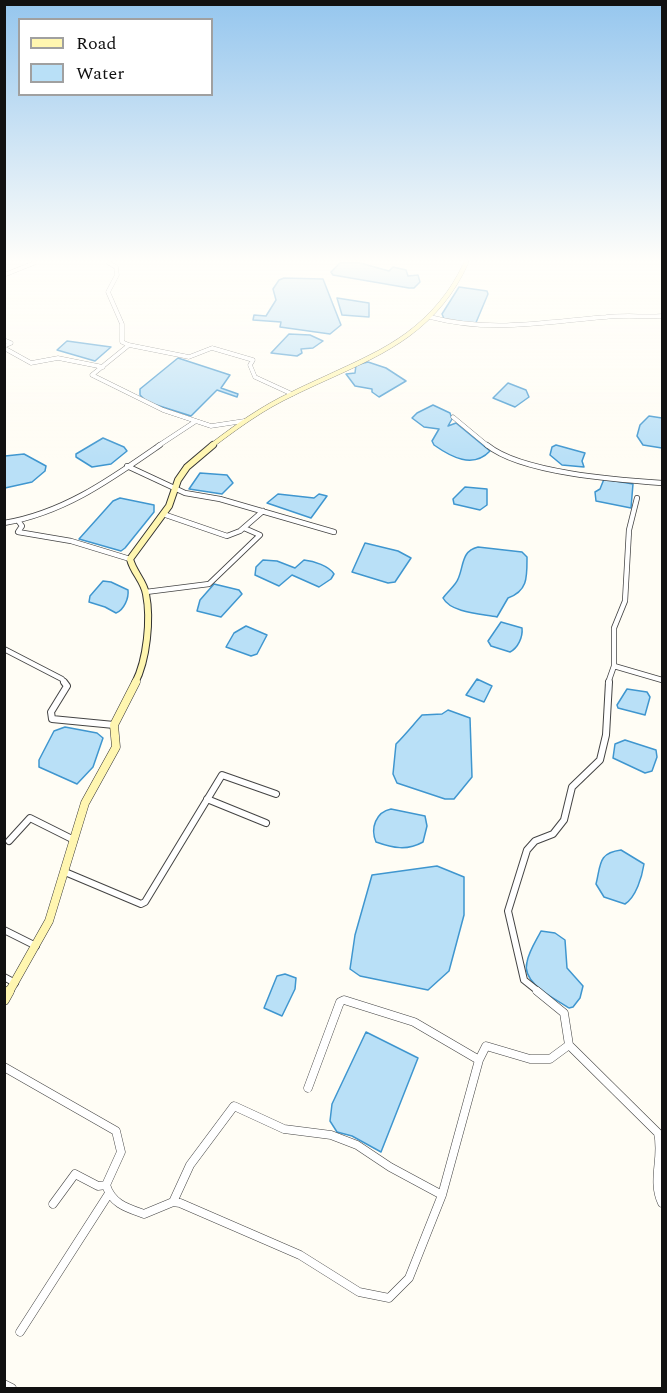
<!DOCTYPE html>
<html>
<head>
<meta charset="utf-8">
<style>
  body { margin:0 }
  #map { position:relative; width:667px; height:1393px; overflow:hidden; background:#fffdf5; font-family:Spectral,serif }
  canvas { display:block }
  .frame { position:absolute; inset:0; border:6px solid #111; pointer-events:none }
  .legend { position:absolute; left:18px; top:18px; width:195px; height:78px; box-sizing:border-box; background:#fff; border:2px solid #a0a0a0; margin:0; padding:8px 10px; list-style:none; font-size:18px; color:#111 }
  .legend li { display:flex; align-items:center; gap:12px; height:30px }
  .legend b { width:30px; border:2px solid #a0a0a0 }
</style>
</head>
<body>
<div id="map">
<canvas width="667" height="1393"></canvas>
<div class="frame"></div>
<ul class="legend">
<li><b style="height:8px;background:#fff6b0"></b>Road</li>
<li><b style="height:16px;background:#b9e0f7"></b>Water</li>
</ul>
</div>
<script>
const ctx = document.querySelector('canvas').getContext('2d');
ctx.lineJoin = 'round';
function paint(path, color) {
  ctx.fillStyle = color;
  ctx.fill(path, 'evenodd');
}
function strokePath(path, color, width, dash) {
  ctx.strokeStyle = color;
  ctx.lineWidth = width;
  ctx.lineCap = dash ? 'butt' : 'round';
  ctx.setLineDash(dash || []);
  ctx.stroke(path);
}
const water = new Path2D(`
  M340,263H360L389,271L393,267L406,270L408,276L418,275L420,282L414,288H409L333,275L331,272Z
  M284,278L323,279L341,325L330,334L280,327L281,322L253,320L254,315L266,316L276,300L273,289L279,280Z
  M459,287L487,291L488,294L475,325L445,321L442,314Z
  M337,298L369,303V317L342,315Z
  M289,334L310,335L323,341L313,348L301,349L302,353L297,356L271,353Z
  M67,341L111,347L95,361L57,350Z
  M178,358L230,375L221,388L238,394L237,397L217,390L191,416L147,402L140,395V389Z
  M368,362L386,368L406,381L379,397L372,392V389L355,386L346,374L355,373L356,365Z
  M508,383L526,390L529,397L515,407L493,398Z
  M433,405L450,413L452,419L448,426L456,423L490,451C473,469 451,457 434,445L432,441L439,429L424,427L412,418L417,413Z
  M649,416L662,418V448L643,445L637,436L640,425Z
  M103,438L124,447L127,451L111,464L92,467L76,457V454Z
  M556,445L585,453L582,461L584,467L562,465L550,455L552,447Z
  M24,454L46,466L45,471L32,482L5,488V456Z
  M200,473L227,475L233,483L222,494L189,489Z
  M604,479L633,484L631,508L596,501L595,492L600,489Z
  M465,487L487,489V505L480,510L454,504L453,499Z
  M278,494L314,498L319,494L327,496L311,518L267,503Z
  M120,498L154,505V512L125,548L121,551L79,539L113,501Z
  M365,543L398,551L411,558L395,582L388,583L352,572Z
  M478,547L522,552L527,557C527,577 528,591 508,598L497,617C482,614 451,613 443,598C447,592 456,585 458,579C464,566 461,551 478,547Z
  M263,560L277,561L295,568L304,560C314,561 329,566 334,574L331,579L319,587L292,575L279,586L255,575L256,567Z
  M103,581L111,582L128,590C129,598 124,610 116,613L105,607L89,602L90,596Z
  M214,584L239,590L242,594L221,617L197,611L200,600Z
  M501,622L522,628C523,637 518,648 510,652L491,646L488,641Z
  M246,626L267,635L257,654L251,656L226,647L234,633Z
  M477,679L492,686L484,702L466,695Z
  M627,689L647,692L650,697L645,715L618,708L617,705Z
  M448,710L470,718L472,777L454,799H445L397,783L393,774L396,744C405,735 413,725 422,715L442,714Z
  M65,727L97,733L103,738L93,767L77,784L39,767V760L54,731Z
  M625,740L656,750L657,757L652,771L645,773L613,758L615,744Z
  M391,809L425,816L427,826L423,842C407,851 393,848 376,842C370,828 376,812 391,809Z
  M621,850L644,864C642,877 636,897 625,904L604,897L596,884C601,864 598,853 621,850Z
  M437,866L464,877V915L449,971L428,990L360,976L350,969L355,935L372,875Z
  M541,931L555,933L565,940L567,968L583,986L580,998L573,1007L569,1008C554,998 521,983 527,962C529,951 536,941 541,931Z
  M285,974L296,978L295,989L282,1016L264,1008L277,976Z
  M366,1032L418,1058L381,1152L352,1136L337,1132L330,1121L332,1104Z`);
const streetFar3 = new Path2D(`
  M109,263L116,267L117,275L108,292L122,324V342L129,345L92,375L163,410L196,421L158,446
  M4,275L34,263
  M430,317C490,333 545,322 606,317C625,315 643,317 662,316
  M4,340L11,343L4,346
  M129,345L189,357L212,348L253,360L250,365L255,377L292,394
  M4,348L31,363L58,358L103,367
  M453,417L488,446
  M196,421L211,426L244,421`);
const streetFar2 = new Path2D(`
  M487,445C521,473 618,480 662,483
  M127,466L185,493L220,499L334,532
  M163,514L227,536L240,531L263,511
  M19,522L22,526L18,532L71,541L130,559
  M4,523C64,513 111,479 160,445
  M146,592L209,584L260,535L244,528
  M4,649L62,679L65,683
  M614,666V628L625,601L629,530L637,498
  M608,683L614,666L662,680`);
const streetFar1 = new Path2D(`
  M64,682L67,686L51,712L52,719L114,725
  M207,799L266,823
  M9,841L30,818L74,840
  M65,872L141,904L145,902L222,775L276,794
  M4,930L36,946
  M4,977L15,983
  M539,992L524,980L508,911L527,850L535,841L553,834L564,820L572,787L600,760L606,735L609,682`);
const street = new Path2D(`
  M537,991L564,1013L569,1045L658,1133C664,1157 651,1180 662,1203
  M4,1067L116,1131L121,1152L106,1185C112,1204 127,1208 144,1214L173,1202L180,1203L300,1255L359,1292L389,1298L409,1278L442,1195L479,1060L486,1046L530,1059H550L569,1045
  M308,1088L340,1002L344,1000L414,1022L479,1060
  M173,1202L190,1165L234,1106L284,1129L331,1135L357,1145L390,1167L442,1195
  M53,1204L75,1174L98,1186L106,1185
  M20,1332L108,1195
  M4,1384L12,1388`);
const secondaryFar3 = new Path2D(`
  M211,446C236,427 262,408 292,394C363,359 430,342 466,263`);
const secondaryFar2 = new Path2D(`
  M135,683C147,660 151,619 146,594C144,581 133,572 130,559L169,506L178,480L187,467L213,445`);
const secondaryFar1 = new Path2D(`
  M9,992L49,921L85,803L116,747L114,725L136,682`);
const secondary = new Path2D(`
  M4,1000L9,991`);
paint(water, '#b9e0f7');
strokePath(water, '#3f96cf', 1.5);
strokePath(streetFar3, '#444', 4.5);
strokePath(streetFar2, '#444', 6);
strokePath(streetFar1, '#444', 8);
strokePath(street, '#444', 9);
strokePath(secondaryFar3, '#333', 5);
strokePath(secondaryFar2, '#333', 8);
strokePath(secondaryFar1, '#333', 9);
strokePath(secondary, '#333', 11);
strokePath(streetFar3, '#fff', 4);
strokePath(streetFar2, '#fff', 4.5);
strokePath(streetFar1, '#fff', 6);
strokePath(street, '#fff', 8);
strokePath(secondaryFar3, '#fff6b0', 4.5);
strokePath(secondaryFar2, '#fff6b0', 6);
strokePath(secondaryFar1, '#fff6b0', 8);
strokePath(secondary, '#fff6b0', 10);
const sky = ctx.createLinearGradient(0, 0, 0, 458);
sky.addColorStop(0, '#95c6ee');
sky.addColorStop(0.57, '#fffefa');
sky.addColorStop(1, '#fffefa00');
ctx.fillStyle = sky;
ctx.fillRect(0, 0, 667, 458);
</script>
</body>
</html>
